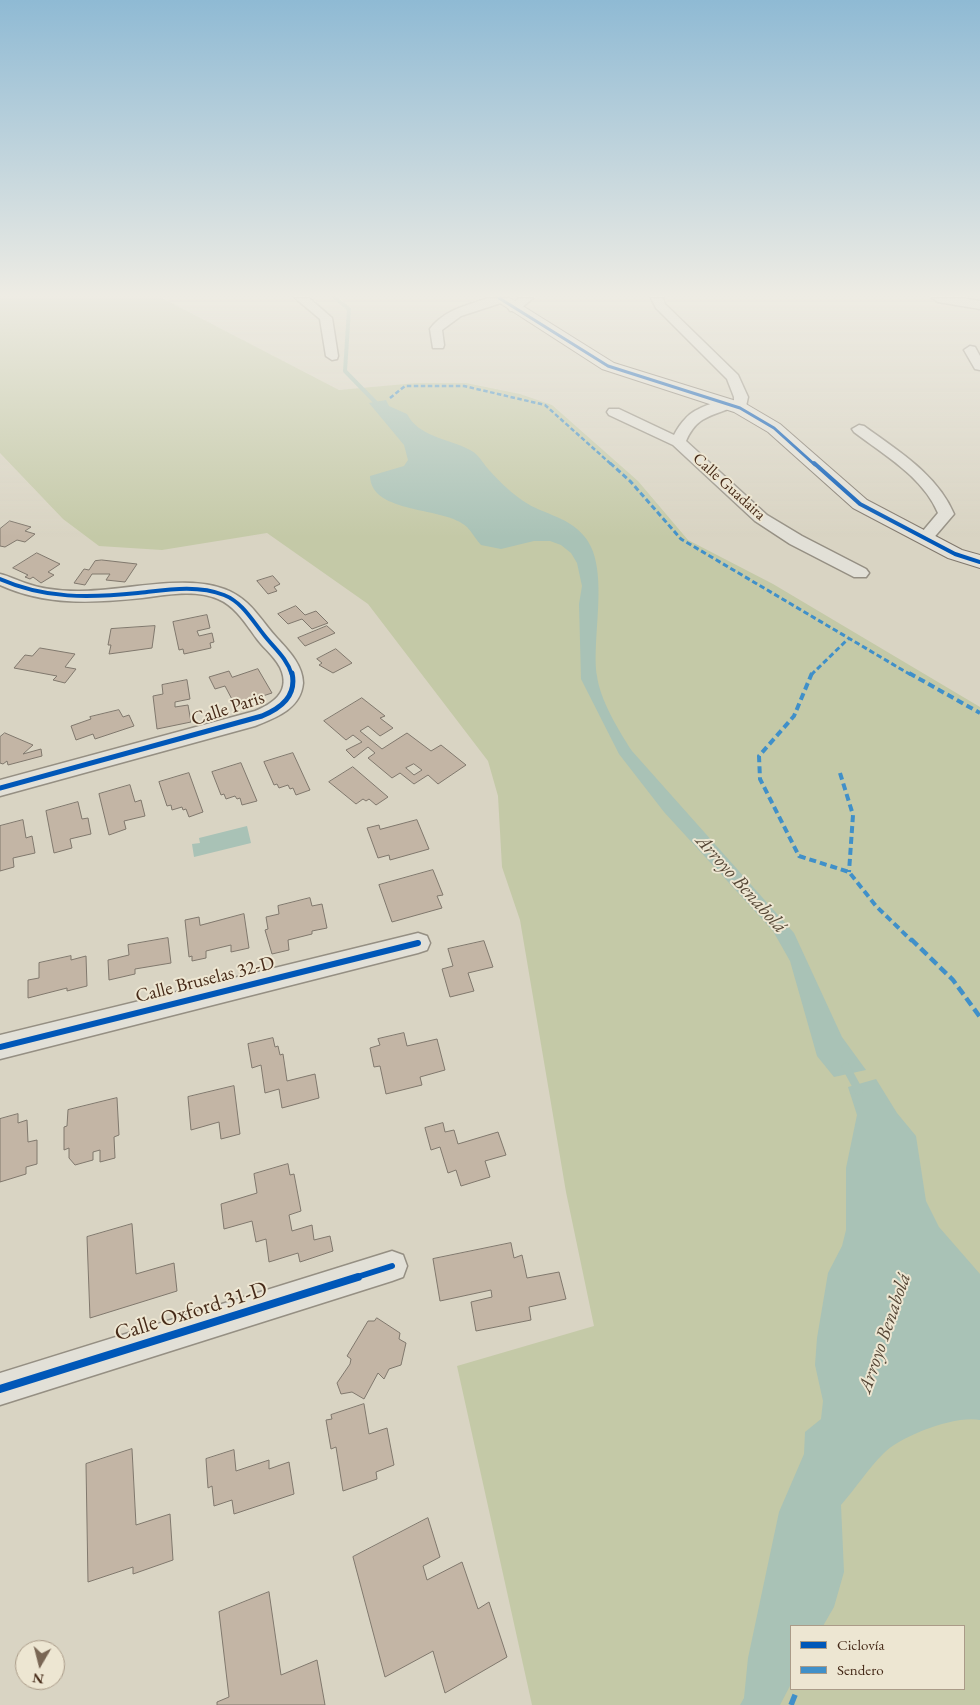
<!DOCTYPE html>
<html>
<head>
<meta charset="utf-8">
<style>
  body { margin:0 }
  #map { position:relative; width:980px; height:1705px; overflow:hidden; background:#d9d4c3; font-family:"EB Garamond",serif }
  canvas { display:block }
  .legend { position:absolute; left:790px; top:1625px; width:175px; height:65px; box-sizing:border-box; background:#ede6d2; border:1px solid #aa9b88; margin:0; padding:6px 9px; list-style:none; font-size:15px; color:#462a18 }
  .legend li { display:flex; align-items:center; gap:10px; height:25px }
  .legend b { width:25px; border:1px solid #aa9b88 }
  .north { position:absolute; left:15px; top:1640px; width:50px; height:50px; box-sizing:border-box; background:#ede6d2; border:1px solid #aa9b88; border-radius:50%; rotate:188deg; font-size:14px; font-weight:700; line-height:20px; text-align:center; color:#462a18 }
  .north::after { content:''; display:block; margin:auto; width:18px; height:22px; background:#796654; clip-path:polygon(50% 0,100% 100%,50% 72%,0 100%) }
</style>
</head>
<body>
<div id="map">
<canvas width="980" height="1705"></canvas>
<ul class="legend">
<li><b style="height:6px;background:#0057b8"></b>Ciclovía</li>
<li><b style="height:6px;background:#4090c9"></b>Sendero</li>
</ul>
<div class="north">N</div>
</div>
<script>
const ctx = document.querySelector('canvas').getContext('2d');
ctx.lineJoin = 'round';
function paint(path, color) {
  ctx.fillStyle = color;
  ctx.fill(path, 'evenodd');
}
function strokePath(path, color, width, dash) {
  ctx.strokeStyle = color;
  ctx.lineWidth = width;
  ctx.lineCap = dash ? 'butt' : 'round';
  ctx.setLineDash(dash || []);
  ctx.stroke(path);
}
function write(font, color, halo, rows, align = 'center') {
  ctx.font = font + ' "EB Garamond",serif';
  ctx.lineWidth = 4;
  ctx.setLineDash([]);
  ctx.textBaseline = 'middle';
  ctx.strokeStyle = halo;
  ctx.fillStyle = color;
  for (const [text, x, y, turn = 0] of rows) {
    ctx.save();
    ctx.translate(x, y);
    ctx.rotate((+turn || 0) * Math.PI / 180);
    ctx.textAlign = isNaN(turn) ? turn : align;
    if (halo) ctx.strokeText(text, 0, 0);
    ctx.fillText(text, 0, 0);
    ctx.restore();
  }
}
const green = new Path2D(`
  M0,298H162L339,390L416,383H466L520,394L552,405L638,481L688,540L773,584L980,707V1705H532L457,1366L594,1326L566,1192L520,920L502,867L498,796L488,761L368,604L267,533L162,550L99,546L63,519L0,453ZM791,1626H964V1689H791Z`);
const water = new Path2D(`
  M386,400L389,406L407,414C419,437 447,438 468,449C478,453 482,462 489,470C498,480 508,490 519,498C539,514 567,515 584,536C611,567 591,637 597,676C600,700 619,731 632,751L794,933L842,1037L866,1070L834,1077L817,1056L790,961L773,931L664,812L619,754L581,679L579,604L582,586L577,563L571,553L561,545L550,541H534L501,549L481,545C476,540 472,532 467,527C446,506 371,515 370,476L404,466L408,460L404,445L369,403Z
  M247,826L251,843L194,857L192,844L200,843L199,838Z
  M876,1079L897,1113L916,1136L926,1201L939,1227L980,1274V1420C955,1415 900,1436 883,1454C868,1469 855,1489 841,1505L844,1572L834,1607L823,1626H791V1684L780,1705H740L744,1698L748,1658L779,1512L804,1454L805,1432L821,1419L823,1401L815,1365L817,1338L828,1273L842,1246L846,1230V1168L857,1115L848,1087Z`);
const streamFar1 = new Path2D(`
  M335,298L349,309L345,371L381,408`);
const stream = new Path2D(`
  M846,1067L859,1091`);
const building = new Path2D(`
  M10,521L31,527L25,531L35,534L25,542L17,540L5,547L0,546V529Z
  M37,553L60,564L48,572L54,575L41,583L33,577L30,579L25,577L28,575L13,568Z
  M102,560L137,564L125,582L106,580L110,574H92L85,585L74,583L84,569L89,570L95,561Z
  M273,576L280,584L274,587L277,591L268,594L257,581Z
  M296,606L305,615L316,611L328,623L312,629L302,619L288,624L278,614Z
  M207,615L210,628L197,631L199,636L212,633L214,642L210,643L211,648L184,654L183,649L179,650L173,622Z
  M155,626L152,648L109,654L111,645H108L111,629Z
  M327,626L335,633L305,646L298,638Z
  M40,648L75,654L65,667L76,669L65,683L53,680L57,676L14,668L25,655L32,656Z
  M336,649L352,663L333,673L319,665L322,663L317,659Z
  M258,669L272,693L235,705L225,686L215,689L209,677L229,671L232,677Z
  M187,680L190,699L175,702V707L188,705L191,722L157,729L153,696L163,694L162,685Z
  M362,698L385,716L380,718L393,728L380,736L368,726L360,731L382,749L407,733L431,751L441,745L466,765L438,784L428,775L414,784L400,773L392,778L368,758L375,753L368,747L354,758L346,750L362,742L353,735L346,740L324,721ZM414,764L422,770L414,775L406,768Z
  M119,710L123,717L129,715L134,726L95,739L93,734L76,740L71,726L91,719L90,717Z
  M5,733L33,745L23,754L41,749L42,756L8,765L7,761L3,764L0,763V737Z
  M293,753L310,790L296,795L293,788L290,789L288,785L279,788L277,784L274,785L264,762Z
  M241,763L257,801L242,805L240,798L237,799L235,796L226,799L224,794L221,795L212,772Z
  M353,767L388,797L376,805L369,799L366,801L363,799L356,804L329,782Z
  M189,773L203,812L189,817L186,809L183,810L182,807L172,810L171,805L167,806L159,782Z
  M130,785L135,802L141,800L145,816L124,821L126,829L109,835L99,794Z
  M78,802L82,819L88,818L91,834L70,839L72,848L54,853L46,811Z
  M23,820L26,838L32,836L35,853L13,858L14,867L0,871V826Z
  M417,820L429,849L390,860L389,855L378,858L367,828L379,825L380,829Z
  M433,870L443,895L437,896L442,908L392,922L379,885Z
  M310,898L312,906L322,904L327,928L312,931V934L288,940L289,950L272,954L265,930L268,929L266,917L279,914L278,906Z
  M244,914L249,948L231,952V945L206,951V958L192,961V956L189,957L185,920L199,917L200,925Z
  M168,938L171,963L135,969V974L109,980L108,960L129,955L128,945Z
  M484,941L493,967L468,973L474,991L450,997L442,969L453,966L448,949Z
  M71,956V960L86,956L87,986L67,991V988L28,998V980L39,978V963Z
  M404,1033L407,1046L437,1039L445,1070L420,1077L422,1085L386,1094L380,1066L374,1067L370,1048L380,1045L378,1039Z
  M273,1038L275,1047L278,1046L280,1055L283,1054L287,1081L315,1074L319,1098L282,1108L279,1089L265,1093L261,1065L252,1068L248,1044Z
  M234,1086L240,1134L221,1139L219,1122L191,1130L188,1097Z
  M117,1098L119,1135L114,1137L115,1158L100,1162V1150L93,1152V1160L75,1165L69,1158V1148L64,1150V1127L67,1126L68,1110Z
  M18,1114V1123L27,1120L28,1142L37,1140V1164L26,1167V1174L0,1182V1119Z
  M443,1123L445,1132L454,1130L458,1144L498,1132L506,1155L485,1161L490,1177L461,1186L456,1170L448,1173L440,1147L431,1150L425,1128Z
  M288,1164L290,1175L294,1174L301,1211L289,1215L292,1231L312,1225L314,1240L330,1236L333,1251L300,1262L298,1253L269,1262L266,1239L256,1242L252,1221L224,1229L221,1204L257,1193L254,1174Z
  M132,1224L136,1274L174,1263L177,1291L90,1318L87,1237Z
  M511,1243L514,1258L522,1255L527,1278L559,1272L566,1299L529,1307L531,1320L476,1331L471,1302L492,1297L491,1290L440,1301L433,1259Z
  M377,1318L400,1333L399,1339L406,1343L401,1365L389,1369L384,1379L378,1373L364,1399L352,1392L341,1394L337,1383L350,1364L351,1359L347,1356L368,1321H374Z
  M364,1404L369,1434L387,1428L394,1465L376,1472L377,1479L343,1491L336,1447L331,1449L326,1420L332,1419L331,1415Z
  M132,1449L136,1525L170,1514L173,1560L133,1574V1567L88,1582L86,1464Z
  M234,1450L236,1471L269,1460V1469L289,1462L294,1494L234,1514L232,1500L214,1506L212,1486L208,1488L206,1459Z
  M428,1518L440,1557L423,1566L427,1580L462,1562L478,1609L489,1602L507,1657L445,1693L433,1651L385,1677L353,1557Z
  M269,1592L281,1675L317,1660L325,1705H217V1702L229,1697L219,1612Z`);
const street = new Path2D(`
  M295,298H309L332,318L338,356L337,359L332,360L326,356L320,319Z
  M489,298L506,299L504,302L461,316L442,330L444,345L443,348H433L430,329C444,310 467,305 489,298Z
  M519,298H533L518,311H510L508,308Z
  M651,298H663L665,304L738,375L748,397L745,411H735L733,407C710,417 697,416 686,441L767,515L802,536L866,569L869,573L866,577H854L790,544L755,521L673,445L609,415L607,412L609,409H619L674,435C677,429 681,423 686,418C694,409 722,397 734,402V397L727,379L656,308Z
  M932,298H962L980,301V309L938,302Z
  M970,346L975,347L980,356V370L975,369L964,350Z
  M859,425L864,426C898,451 937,474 954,514L931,541H919L917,538L938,513C923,477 884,455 854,432L852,429Z
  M0,574C9,576 16,580 25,583C41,589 60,591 77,591C124,592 194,570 235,594C253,604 263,623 277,638C288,650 303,665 303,683C301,709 275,718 255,726L0,796V780L255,711C272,704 289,693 282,672C278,659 265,650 257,639C246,624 235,606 218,599C195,589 166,595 142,598C93,603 46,606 0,585Z
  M418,933L427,936L430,943L427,950L418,953L0,1059V1035Z
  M392,1251L403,1255L407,1266L403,1277L392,1281L0,1405V1373Z`);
const secondary = new Path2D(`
  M492,298H510L614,363L746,404L780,424L867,500L962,550L980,555V568L948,558L853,508L768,432L734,412L602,369Z`);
const quietFar4 = new Path2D(`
  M390,398L405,386H464L545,405L612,465`);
const quietFar3 = new Path2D(`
  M610,463L630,481L681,539L911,675
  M811,675L848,639`);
const quietFar2 = new Path2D(`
  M812,673L794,716L759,756L760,779L799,856L849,872L876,906L912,941
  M909,673L980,713
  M840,773L853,815L849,872`);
const quietFar1 = new Path2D(`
  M911,939L953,980L980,1017`);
const quiet = new Path2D(`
  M791,1705L797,1690`);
const cyclewayFar4 = new Path2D(`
  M499,298L608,366L740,408L774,428L815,465`);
const cyclewayFar3 = new Path2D(`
  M814,463L860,504L955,554L980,562
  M0,579C45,599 89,598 138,593C165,590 197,584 224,595C242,602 252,620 264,635C274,648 287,658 292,675`);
const cyclewayFar2 = new Path2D(`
  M0,788L262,716C281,708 297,696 292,673`);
const cyclewayFar1 = new Path2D(`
  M0,1047L418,943
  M354,1278L392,1266`);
const cycleway = new Path2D(`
  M0,1389L358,1277`);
const farStreetnames = [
  ["Calle Guadaira",729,487,42]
];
const streetNames = [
  ["Calle Paris",228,709,-18],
  ["Calle Bruselas 32-D",205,980,-14]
];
const waterNames = [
  ["Arroyo Benabolá",741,884,48],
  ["Arroyo Benabolá",885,1333,-71]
];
const nearStreetnames = [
  ["Calle Oxford 31-D",191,1312,-17]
];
paint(green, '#c4c9a7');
paint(water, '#a9c2b6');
strokePath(streamFar1, '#a9c2b6', 4);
strokePath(stream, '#a9c2b6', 8);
paint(building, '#c3b5a5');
strokePath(building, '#80786d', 1);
strokePath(street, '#958f83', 3);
strokePath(secondary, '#80786d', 2);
paint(street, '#e2e0d7');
paint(secondary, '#e2e0d7');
strokePath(quietFar4, '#4090c9', 2.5, [4.5, 2.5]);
strokePath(quietFar3, '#4090c9', 3, [5.5, 3]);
strokePath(quietFar2, '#4090c9', 4, [7, 4]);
strokePath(quietFar1, '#4090c9', 4.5, [9, 4.5]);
strokePath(quiet, '#4090c9', 5.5, [11, 5.5]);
strokePath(cyclewayFar4, '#0057b8', 3);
strokePath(cyclewayFar3, '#0057b8', 4);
strokePath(cyclewayFar2, '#0057b8', 5);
strokePath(cyclewayFar1, '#0057b8', 6);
strokePath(cycleway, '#0057b8', 8);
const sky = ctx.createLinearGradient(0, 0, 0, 537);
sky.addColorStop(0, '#8fbad4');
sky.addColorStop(0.55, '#eeece4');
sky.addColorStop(1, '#eeece400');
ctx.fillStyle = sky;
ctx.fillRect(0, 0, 980, 537);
write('16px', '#462a18', '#ede6d2', farStreetnames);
write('19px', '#462a18', '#ede6d2', streetNames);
write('italic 20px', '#564736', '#ede6d2', waterNames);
write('22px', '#462a18', '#ede6d2', nearStreetnames);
</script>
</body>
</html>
